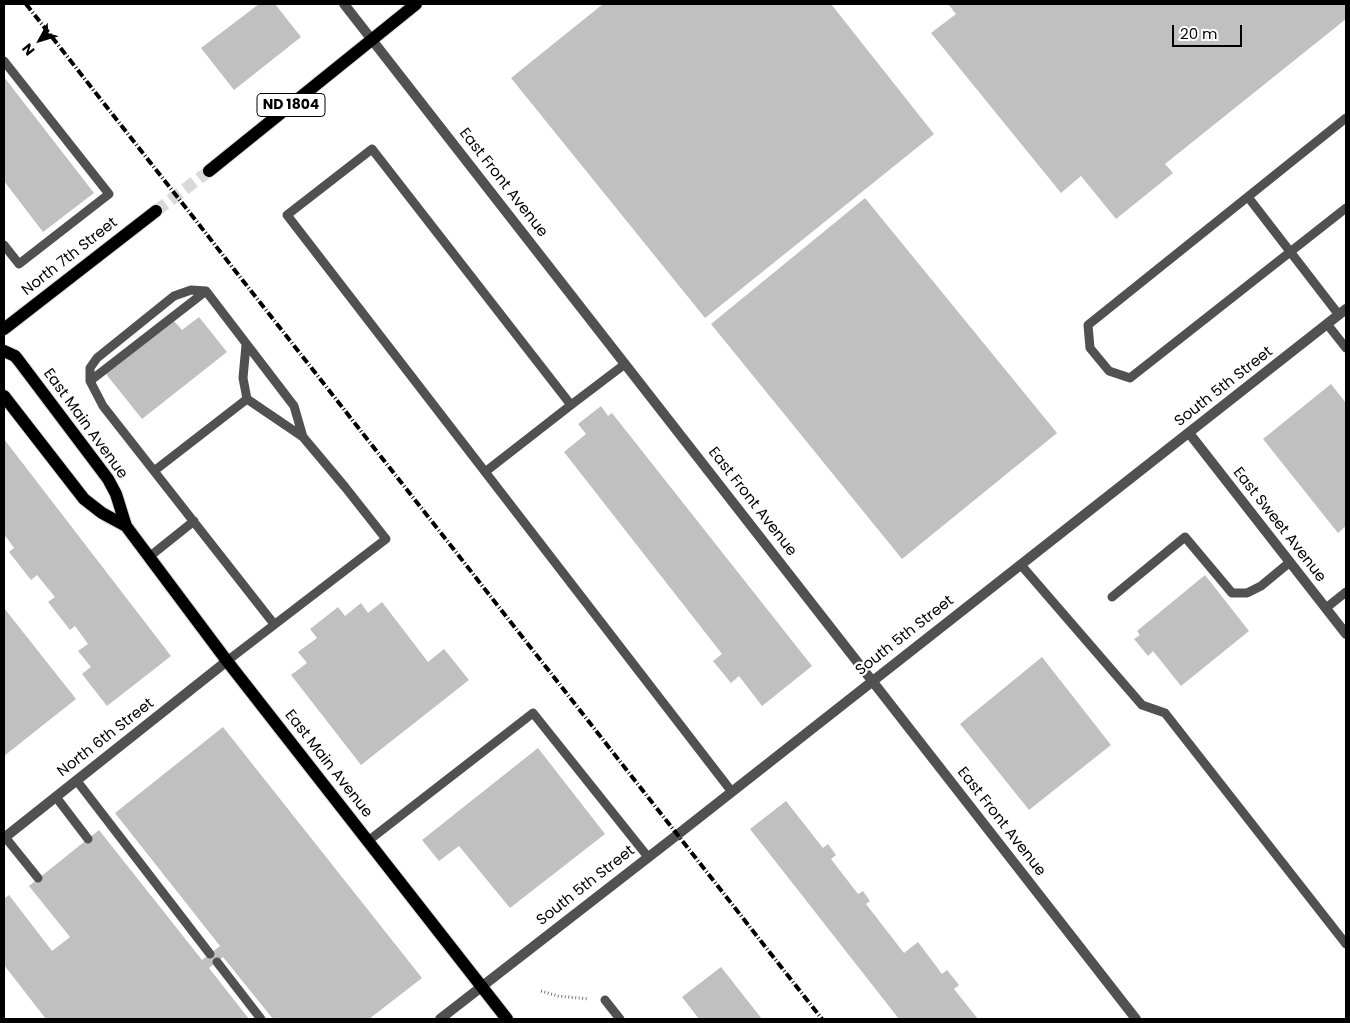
<!DOCTYPE html>
<html>
<head>
<meta charset="utf-8">
<style>
  body { margin:0 }
  #map { position:relative; width:1350px; height:1023px; overflow:hidden; background:#fff; font-family:Poppins,sans-serif }
  canvas { display:block }
  .frame { position:absolute; inset:0; border:5px solid #000; pointer-events:none }
  .north { position:absolute; left:15px; top:15px; width:50px; height:50px; -webkit-text-stroke:4px #fff; paint-order:stroke; rotate:231deg; font-size:14px; font-weight:700; line-height:20px; text-align:center; color:#000 }
  .north::after { content:''; display:block; margin:auto; width:18px; height:22px; background:#000; clip-path:polygon(50% 0,100% 100%,50% 72%,0 100%) }
  .scale { position:absolute; left:1172px; top:25px; width:70px; height:22px; box-sizing:border-box; border:2px solid #000; border-top:0; padding-left:6px; font-size:15px; line-height:18px; white-space:nowrap; color:#000; -webkit-text-stroke:4px #fff; paint-order:stroke }
</style>
</head>
<body>
<div id="map">
<canvas width="1350" height="1023"></canvas>
<div class="frame"></div>
<div class="north">N</div>
<div class="scale">20 m</div>
</div>
<script>
const ctx = document.querySelector('canvas').getContext('2d');
ctx.lineJoin = 'round';
function paint(path, color) {
  ctx.fillStyle = color;
  ctx.fill(path, 'evenodd');
}
function strokePath(path, color, width, dash) {
  ctx.strokeStyle = color;
  ctx.lineWidth = width;
  ctx.lineCap = dash ? 'butt' : 'round';
  ctx.setLineDash(dash || []);
  ctx.stroke(path);
}
function write(font, color, halo, rows, align = 'center') {
  ctx.font = font + ' Poppins,sans-serif';
  ctx.lineWidth = 4.5;
  ctx.setLineDash([]);
  ctx.textBaseline = 'middle';
  ctx.strokeStyle = halo;
  ctx.fillStyle = color;
  for (const [text, x, y, turn = 0] of rows) {
    ctx.save();
    ctx.translate(x, y);
    ctx.rotate((+turn || 0) * Math.PI / 180);
    ctx.textAlign = isNaN(turn) ? turn : align;
    if (halo) ctx.strokeText(text, 0, 0);
    ctx.fillText(text, 0, 0);
    ctx.restore();
  }
}
const building = new Path2D(`
  M259,4H275L301,37L234,90L201,48Z
  M603,4H831L934,134L705,318L511,78Z
  M948,4H1346V19L1165,164L1173,173L1116,219L1081,176L1061,193L931,33L956,14Z
  M4,77L94,193L43,232L4,181Z
  M865,198L1057,433L902,559L711,324Z
  M199,317L227,352L142,419L106,374L174,321L182,330Z
  M1331,384L1346,403V526L1338,533L1263,439Z
  M601,406L608,416L612,413L812,666L762,706L739,676L731,683L713,661L722,654L564,452L586,434L578,424Z
  M4,439L171,656L107,706L82,674L91,667L78,651L88,644L75,626L70,630L48,602L55,597L37,575L31,580L9,552L14,548L4,534Z
  M1205,575L1249,631L1181,686L1153,651L1148,656L1134,639L1140,635L1137,631Z
  M382,602L428,662L444,649L469,680L361,765L291,675L307,663L298,652L317,638L310,629L338,607L345,616L361,603L368,613Z
  M4,608L76,699L4,756Z
  M1042,657L1111,745L1029,810L960,724Z
  M223,727L422,978L369,1019H273L223,957L209,968L249,1019H46L4,965V899L9,895L52,951L70,937L29,886L99,830L202,960L220,946L115,813Z
  M538,748L605,834L510,908L459,846L439,861L422,840Z
  M786,801L823,848L828,844L836,855L831,859L858,894L863,891L870,901L866,904L904,953L918,942L942,974L947,970L959,985L954,989L978,1019H899L750,829Z
  M721,967L762,1019H699L682,997Z`);
const primaryTunnel = new Path2D(`
  M156,211L209,171`);
const path = new Path2D(`
  M541,991L558,996L589,999`);
const service = new Path2D(`
  M4,61L109,194L19,264L4,245
  M1346,118L1088,325L1090,348L1109,371L1130,378L1346,208
  M1248,197L1339,315
  M1327,324L1346,348
  M625,364L571,405L372,149L287,215L732,792
  M90,381L206,291
  M154,471L247,399
  M485,472L571,405
  M149,557L194,521
  M1021,565L1142,705L1165,713L1346,944
  M1112,597L1185,537L1232,593H1247L1261,586L1290,562
  M1326,608L1346,592
  M274,624L103,406L90,381V368L97,358L174,296L191,290L206,291L294,406L303,437
  M227,661L386,539L345,487L303,437L247,399L243,378L246,345
  M77,781L210,954
  M56,797L88,839
  M5,837L38,878
  M368,841L533,713L648,857
  M217,962L261,1019
  M605,1000L620,1019`);
const minor = new Path2D(`
  M1189,433L1346,634
  M4,838L227,661`);
const tertiary = new Path2D(`
  M344,4L1136,1019
  M440,1019L677,835L1346,309`);
const primary = new Path2D(`
  M209,171L416,4
  M4,329L156,211
  M4,351L15,356L19,361L108,479L116,494L126,526L227,661L507,1019
  M4,396L84,499L102,513L126,526`);
const rail = new Path2D(`
  M26,4L822,1019`);
const shields = [
  [291,105,68]
];
const shieldNames = [
  ["ND 1804",291,105]
];
const streetNames = [
  ["East Front Avenue",503,183,52],
  ["North 7th Street",70,257,-38],
  ["South 5th Street",1224,387,-38],
  ["East Main Avenue",85,424,54],
  ["East Front Avenue",752,502,52],
  ["East Sweet Avenue",1279,525,52],
  ["South 5th Street",905,636,-38],
  ["North 6th Street",106,738,-38],
  ["East Main Avenue",328,764,52],
  ["East Front Avenue",1001,822,52],
  ["South 5th Street",586,886,-38]
];
paint(building, '#c0c0c0');
strokePath(primaryTunnel, '#d9d9d9', 12, [12, 6]);
strokePath(primary, '#dbdbdb', 14);
strokePath(path, '#737373', 3, [1, 2.5]);
strokePath(service, '#515151', 9);
strokePath(minor, '#515151', 10);
strokePath(tertiary, '#515151', 10);
strokePath(primary, '#000', 12);
strokePath(rail, '#000', 4, [8, 2.5, 1, 2.5]);
for (const [x, y, w] of shields) {
  const box = new Path2D();
  box.roundRect(x - w / 2, y - 11.5, w, 23, 4);
  ctx.fillStyle = '#fff';
  ctx.fill(box);
  strokePath(box, '#000', 1);
}
write('bold 14px', '#000', null, shieldNames);
write('15px', '#000', '#fff', streetNames);
</script>
</body>
</html>
